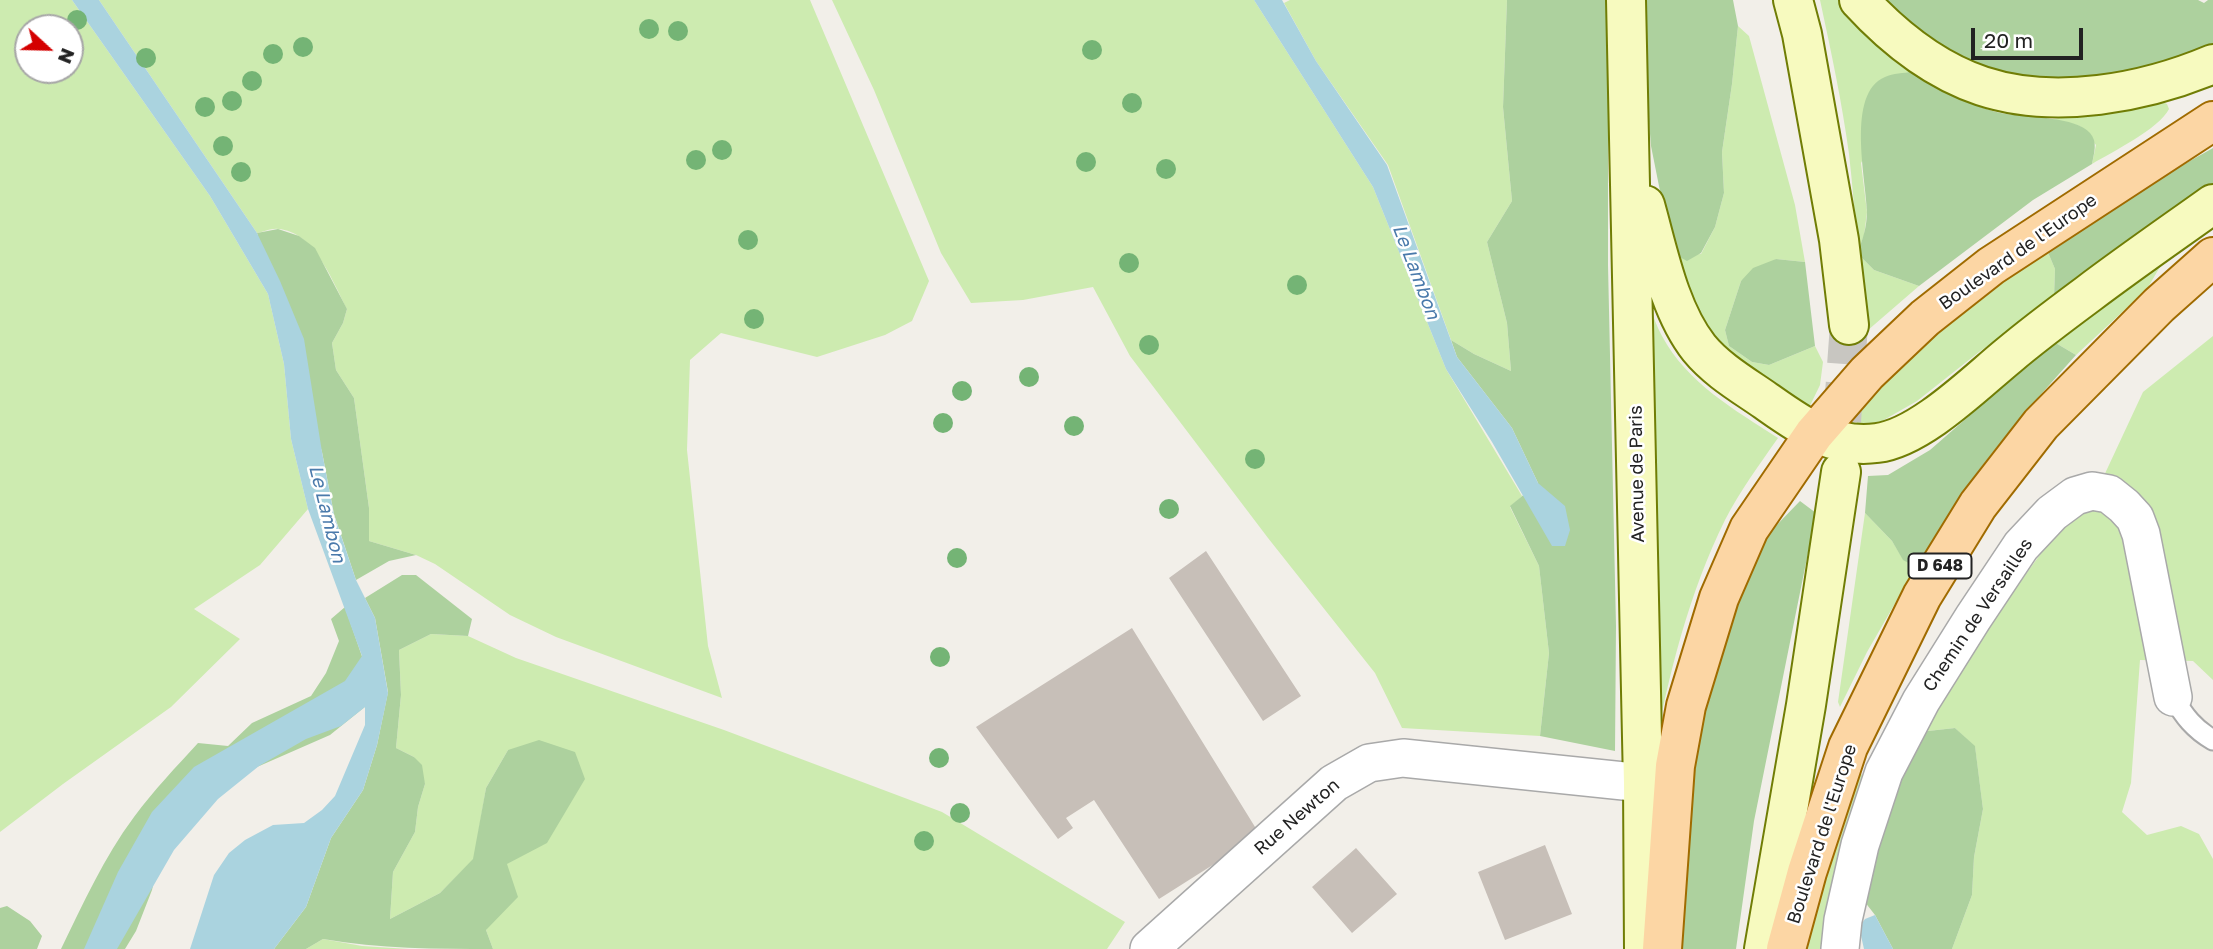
<!DOCTYPE html>
<html>
<head>
<meta charset="utf-8">
<style>
  body { margin:0 }
  #map { position:relative; width:2213px; height:949px; overflow:hidden; background:#f2efe9; font-family:"Golos Text",sans-serif }
  canvas { display:block }
  .north { position:absolute; left:14px; top:14px; width:70px; height:70px; box-sizing:border-box; background:#fff; border:2px solid #a7a7a7; border-radius:50%; rotate:112deg; font-size:19px; font-weight:700; line-height:28px; text-align:center; color:#222 }
  .north::after { content:''; display:block; margin:auto; width:24px; height:32px; background:#d40000; clip-path:polygon(50% 0,100% 100%,50% 72%,0 100%) }
  .scale { position:absolute; left:1971px; top:28px; width:112px; height:32px; box-sizing:border-box; border:4px solid #222; border-top:0; padding-left:9px; font-size:21px; line-height:24px; white-space:nowrap; color:#222; -webkit-text-stroke:5px #fff; paint-order:stroke }
</style>
</head>
<body>
<div id="map">
<canvas width="2213" height="949"></canvas>
<div class="north">N</div>
<div class="scale">20 m</div>
</div>
<script>
const ctx = document.querySelector('canvas').getContext('2d');
ctx.lineJoin = 'round';
function paint(path, color) {
  ctx.fillStyle = color;
  ctx.fill(path, 'evenodd');
}
function strokePath(path, color, width, dash) {
  ctx.strokeStyle = color;
  ctx.lineWidth = width;
  ctx.lineCap = dash ? 'butt' : 'round';
  ctx.setLineDash(dash || []);
  ctx.stroke(path);
}
function write(font, color, halo, rows, align = 'center') {
  ctx.font = font + ' "Golos Text",sans-serif';
  ctx.lineWidth = 5;
  ctx.setLineDash([]);
  ctx.textBaseline = 'middle';
  ctx.strokeStyle = halo;
  ctx.fillStyle = color;
  for (const [text, x, y, turn = 0] of rows) {
    ctx.save();
    ctx.translate(x, y);
    ctx.rotate((+turn || 0) * Math.PI / 180);
    ctx.textAlign = isNaN(turn) ? turn : align;
    if (halo) ctx.strokeText(text, 0, 0);
    ctx.fillText(text, 0, 0);
    ctx.restore();
  }
}
const grass = new Path2D(`
  M0,0H72L210,196L268,294L284,364L291,439L308,509L260,565L194,609L240,639L171,707L63,784L0,832ZM28,28H70V70H28Z
  M99,0H810L929,281L912,321L885,335L817,357L721,333L690,360L687,450L708,646L722,698L556,637L510,615L435,564L416,555L369,541V508L354,398L336,370L332,343L343,323L347,309C333,282 314,231 278,229C272,228 263,232 257,233Z
  M832,0H1254L1373,187L1446,369L1522,496L1510,507L1539,566L1549,653L1540,736L1402,728L1375,673L1268,538L1130,356L1093,287L1023,300L971,303L941,253L874,90Z
  M1290,0H1507L1503,107L1512,201L1487,242L1507,323L1511,371L1474,354L1451,340L1388,165L1316,61L1284,3Z
  M1820,0H1838L1912,72L1861,163L1867,212L1864,236L1857,253L1874,270L1919,286L1860,337C1859,276 1856,215 1849,154C1842,102 1831,51 1820,0Z
  M1738,26L1749,36L1795,205L1805,262L1776,259L1741,281L1725,330L1729,346L1752,362L1769,365L1815,346L1823,362L1820,385L1804,418L1719,347L1697,318L1676,255L1701,254L1715,227L1724,193L1722,152L1732,84Z
  M2161,101L2167,104L2169,109C2159,129 2112,152 2092,164L2096,145L2080,126L2052,119L2116,112Z
  M2044,243L2055,269L2054,298L1979,352L1917,401L1875,425H1863L1857,423L1854,415L1900,357Z
  M2171,248L2147,289L2076,355L2054,342Z
  M1650,306C1653,316 1657,327 1662,336C1687,383 1735,410 1778,438C1759,465 1740,491 1725,520C1689,593 1669,673 1654,752Z
  M2213,336V680L2193,661L2140,660L2131,783L2122,812L2147,835L2181,826L2199,834L2213,859V949H1952L1972,895L1974,857L1983,809L1975,747L1955,728L1919,732L1985,630L2058,530L2088,510L2143,392Z
  M1865,513L1892,541L1903,559L1916,567L1867,652L1840,707L1838,702Z
  M431,634L468,636L516,658L724,730L942,812L1125,922L1107,949H493L486,930L506,864L547,842L508,750L486,788L474,859L440,893L390,919L393,872L415,832L418,807L425,784L414,757L396,748L401,695L399,650Z
  M1854,771L1863,775L1864,780L1828,949H1805Z
  M323,939L362,946L409,949H306Z`);
const forest = new Path2D(`
  M1507,0H1608V265L1616,626L1615,751L1540,736L1549,653L1539,566L1510,506L1538,483L1512,428L1457,357L1451,340L1474,354L1511,371L1507,323L1487,242L1512,201L1503,107Z
  M1639,0H1733L1738,26L1732,84L1722,152L1724,193L1715,227L1701,253L1687,261L1676,255L1666,221L1651,146Z
  M1879,0H2198L2204,3L2208,0H2213V45L2181,59L2101,81L1992,76L1929,42Z
  M1912,72C1942,88 1972,108 2006,114C2026,117 2077,117 2090,133C2098,142 2094,153 2092,164L2033,200L1919,286L1874,270L1857,253C1863,240 1867,226 1867,211C1866,178 1846,93 1885,77C1893,73 1904,73 1912,72Z
  M2213,148V184L2054,298L2055,269L2044,243Z
  M278,229L299,236L315,248L347,309L343,323L332,343L336,370L354,398L369,508V541L416,555L389,561L356,580L334,514L322,452L257,233Z
  M1776,259L1805,262L1815,346L1769,365L1752,362L1729,346L1725,330L1741,281L1753,268Z
  M2054,342L2076,355C2037,398 1999,442 1965,489C1948,514 1933,541 1916,567L1903,560L1892,541L1865,513L1868,476L1888,475L1930,450Z
  M1800,501L1816,513L1754,821L1736,949H1672L1696,740L1745,577L1769,533Z
  M402,575H416L472,619L468,636L431,634L399,650L401,695L396,748L414,757L422,765L425,784L418,807L415,832L393,872L390,919L440,893L473,859L486,788L508,750L539,740L575,752L585,779L547,843L507,864L518,897L486,930L493,949C436,949 380,949 323,939L306,949H274L306,907L331,838L363,790L377,745L388,692L375,618L365,598Z
  M345,607L367,671L366,706L330,735L225,781L159,859L152,890L136,931L125,949H61C83,904 104,857 134,817C154,790 176,767 198,743L228,746L252,723L311,696L326,673L339,641L331,619Z
  M1955,728L1975,746L1983,809L1974,857L1972,895L1952,949H1893L1875,915L1861,897L1876,829L1919,732Z
  M7,906L30,921L42,936L37,949H0V908Z`);
const water = new Path2D(`
  M72,0H99L257,233L280,281L304,339L322,452L334,515L356,580L375,618L388,693L377,745L363,790L331,838L306,907L274,949H190L214,875L229,853L245,840L273,825L304,823L322,810L335,796L365,725V707L341,726L306,739L259,766L218,799L174,850L117,949H84L118,872L152,812L194,767L345,681L362,656L308,509L291,439L284,364L268,294L210,196Z
  M1254,0H1282L1316,61L1387,165L1457,357L1512,428L1538,483L1565,506L1570,530L1565,546H1552L1492,442L1446,369L1373,187Z
  M1875,915L1893,949H1864L1859,927L1865,919Z`);
const building = new Path2D(`
  M1206,551L1301,696L1263,721L1169,578Z
  M1132,628L1260,835L1159,899L1094,800L1066,818L1073,828L1058,839L976,727Z
  M1545,845L1572,914L1505,940L1478,872Z
  M1356,848L1397,894L1352,933L1312,887Z`);
const secondaryTunnel = new Path2D(`
  M1842,421L1849,325`);
const service = new Path2D(`
  M2173,697C2184,716 2194,729 2213,740`);
const minor = new Path2D(`
  M1149,949L1334,783L1369,763L1403,758L1643,783
  M1840,949L1843,920L1860,845L1884,772L1921,701L1973,618L2021,546L2052,513L2075,496L2092,491L2109,494L2124,506L2135,518L2141,534L2173,697`);
const secondary = new Path2D(`
  M1626,0L1643,783L1644,949
  M1793,0L1802,34L1839,240L1849,325
  M1859,0C1892,36 1934,70 1982,86C2055,110 2144,93 2213,64
  M1645,205C1658,251 1669,310 1699,348C1717,370 1743,385 1766,401C1800,425 1832,449 1877,443C1920,438 1975,383 2008,356C2034,334 2061,314 2088,294C2129,263 2171,234 2213,204
  M1764,949L1806,705L1841,472`);
const primary = new Path2D(`
  M1662,949L1675,766L1686,706L1719,598L1749,529L1814,434L1867,373L1925,318L1991,266L2213,121
  M1786,949L1807,872L1848,747L1922,596L1978,505L2041,424L2159,305L2213,257`);
const trees = [
  [77,20],
  [649,29],
  [678,31],
  [303,47],
  [1092,50],
  [273,54],
  [146,58],
  [252,81],
  [232,101],
  [1132,103],
  [205,107],
  [223,146],
  [722,150],
  [696,160],
  [1086,162],
  [1166,169],
  [241,172],
  [748,240],
  [1129,263],
  [1297,285],
  [754,319],
  [1149,345],
  [1029,377],
  [962,391],
  [943,423],
  [1074,426],
  [1255,459],
  [1169,509],
  [957,558],
  [940,657],
  [939,758],
  [960,813],
  [924,841]
];
const shields = [
  [1940,566,63]
];
const shieldNames = [
  ["D 648",1940,566]
];
const streetNames = [
  ["Boulevard de l'Europe",2018,252,-35],
  ["Avenue de Paris",1637,474,-91],
  ["Chemin de Versailles",1978,615,-56],
  ["Rue Newton",1297,817,-41],
  ["Boulevard de l'Europe",1822,834,-72]
];
const waterNames = [
  ["Le Lambon",1416,272,69],
  ["Le Lambon",327,514,76]
];
paint(grass, '#cdebb0');
paint(forest, '#add19e');
paint(water, '#aad3df');
paint(building, '#c7bfb8');
strokePath(secondaryTunnel, '#c8c6c1', 38, [38, 19]);
strokePath(service, '#a9a9a9', 23);
strokePath(minor, '#a9a9a9', 40);
strokePath(secondary, '#707d05', 42);
strokePath(primary, '#a06b00', 42);
strokePath(service, '#fff', 19);
strokePath(minor, '#fff', 37);
strokePath(secondary, '#f7fabf', 38);
strokePath(primary, '#fcd6a4', 38);
ctx.fillStyle = '#74b475';
for (const [x, y] of trees) {
  ctx.beginPath();
  ctx.arc(x, y, 10, 0, 2 * Math.PI);
  ctx.fill();
}
for (const [x, y, w] of shields) {
  const box = new Path2D();
  box.roundRect(x - w / 2, y - 12.5, w, 25, 5);
  ctx.fillStyle = '#fff';
  ctx.fill(box);
  strokePath(box, '#222', 2);
}
write('bold 16px', '#222', null, shieldNames);
write('18px', '#222', '#fff', streetNames);
write('italic 19px', '#4a7aab', '#fff', waterNames);
</script>
</body>
</html>
